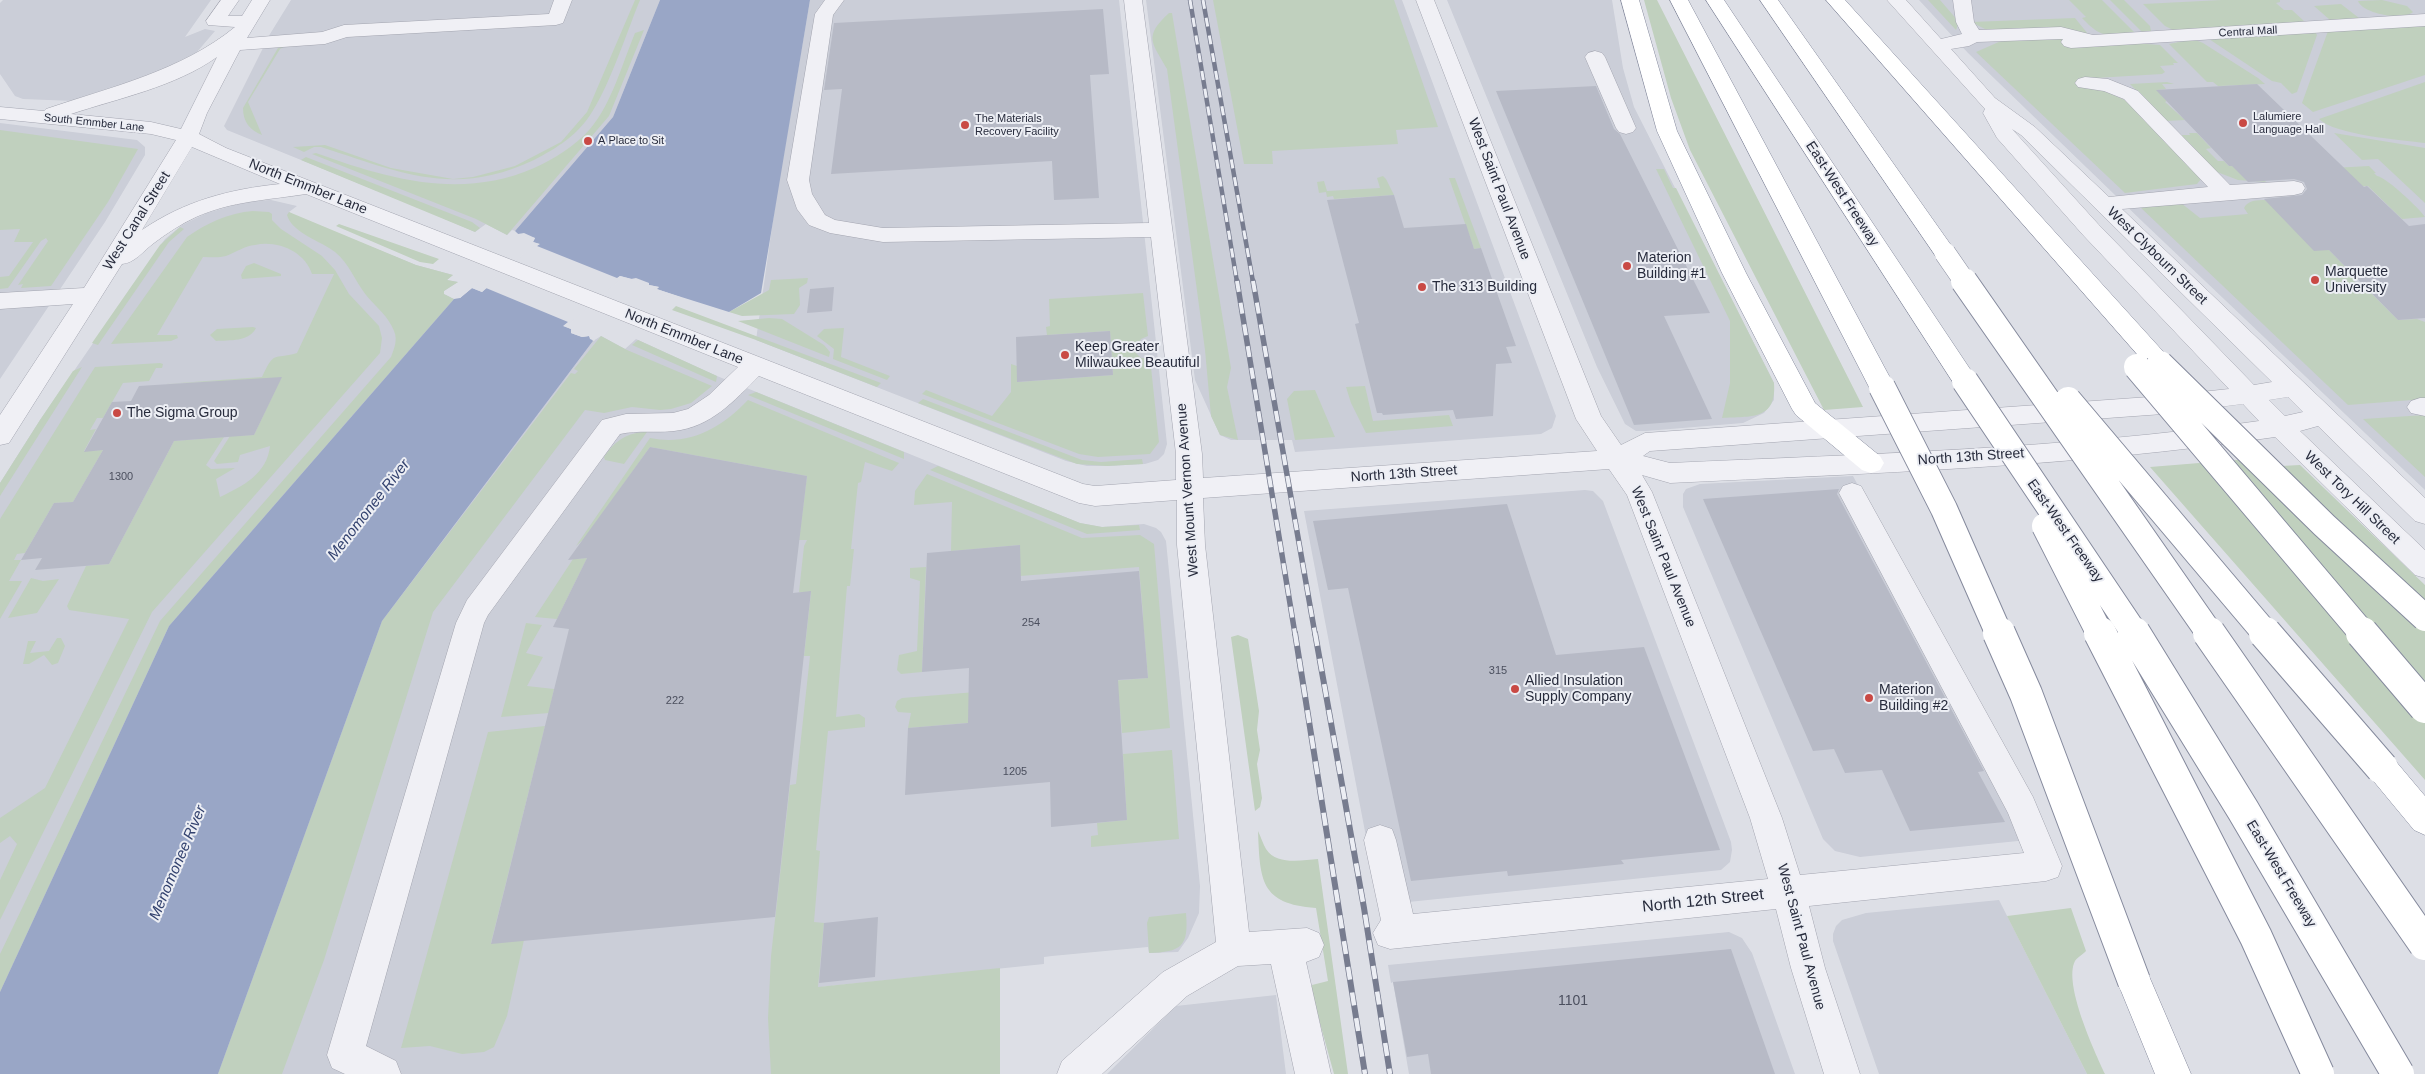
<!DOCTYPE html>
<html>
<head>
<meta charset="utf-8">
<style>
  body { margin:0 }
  canvas { display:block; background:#dddfe6 }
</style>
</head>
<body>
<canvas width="2425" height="1074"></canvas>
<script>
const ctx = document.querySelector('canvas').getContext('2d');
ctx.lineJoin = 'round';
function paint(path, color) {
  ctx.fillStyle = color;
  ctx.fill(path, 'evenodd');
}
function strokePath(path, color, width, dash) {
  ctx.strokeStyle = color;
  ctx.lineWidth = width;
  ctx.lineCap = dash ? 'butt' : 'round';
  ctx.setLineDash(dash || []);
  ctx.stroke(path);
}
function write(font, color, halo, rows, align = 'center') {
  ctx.font = font + ' Helvetica,sans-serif';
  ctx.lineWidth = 4;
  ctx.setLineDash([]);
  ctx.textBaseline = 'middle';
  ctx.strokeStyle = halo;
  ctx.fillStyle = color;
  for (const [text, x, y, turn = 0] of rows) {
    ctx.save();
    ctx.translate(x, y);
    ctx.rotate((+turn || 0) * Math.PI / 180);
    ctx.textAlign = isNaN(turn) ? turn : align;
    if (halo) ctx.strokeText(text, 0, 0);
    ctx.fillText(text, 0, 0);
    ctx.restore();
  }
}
const built = new Path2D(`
  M3,0H211L185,37L205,29L215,31L197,52L165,70L74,101L23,99L15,96L0,74V3Z
  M291,0H660L613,117L515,231L512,230L507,235L486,224L475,232L422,209L227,130L224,126L270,34Z
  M810,0H1119L1167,444L1164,454L1158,460L1145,464L1107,466H1087L1066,461L756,340L776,199Z
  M1146,0H1402L1556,416L1552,428L1541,434L1295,452L1292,440H1231L1220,435L1195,380Z
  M1447,0H1612L1623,68L1634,107L1774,383V400L1764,413L1743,423L1646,431H1636L1625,424L1597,367Z
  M1919,0H2425V490L2145,224L1968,53Z
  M0,123L137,140L145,147V155L105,222L0,379Z
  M271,200L297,206L289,212L295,216L416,265L453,275L447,280L458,282L444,291V294L454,299L169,626L0,992V483L40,420L165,239L182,225L207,213L249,201Z
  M601,336L625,349L636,339L717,376L1080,523L1102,527L1144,524L1156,528L1161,532L1166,541L1200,886L1199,913L1188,938L1178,952L1149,953L1148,947L1052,956L1044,957V964L802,989L793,1074H218L382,621L593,341Z
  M1853,476L2002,752L2053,846L2018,841L1860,857L1835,851L1823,839L1683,507V494L1686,489L1700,484Z
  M1585,490L1593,491L1603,501L1731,842L1732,850L1730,862L1721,870L1379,905L1304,511Z
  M1999,900L2087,1074H1879L1833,941V934L1836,926L1842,920L1866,913Z
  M1729,932L1742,938L1752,953L1795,1074H1409L1393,982L1391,983L1388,965Z
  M1276,995L1286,1074H1107L1176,1006Z`);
const green = new Path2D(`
  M635,0H640C626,34 611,82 592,112C578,135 557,148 534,160C454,198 399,172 321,147H314L304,152L293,147L325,145L391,168L453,179L473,177L515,166L561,142L587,112Z
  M1213,0H1394L1438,127L1396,130L1398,144L1272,151L1273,164H1244Z
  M1644,0H1657L1863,407L1824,410L1690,150L1671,98Z
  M1928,0H1940L1959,22L1956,30Z
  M2069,0H2102L2136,34C2107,35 2103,40 2082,18L2086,17Z
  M2110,0H2124L2150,26L2151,31L2143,33Z
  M2222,0H2280V2L2276,3L2284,10H2292L2305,22L2175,31L2165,26L2143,4Z
  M2382,0L2407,6L2413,12C2403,21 2363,14 2358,1Z
  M2341,4L2359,18L2330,20L2314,6Z
  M1169,13H1172L1231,368L1227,387L1238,440L1220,435L1211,416L1205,350L1167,69C1152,42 1143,37 1169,13Z
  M2075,18L2088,34L1987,30L1971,22Z
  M2425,24V75L2313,112L2302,103L2328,31Z
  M644,30L609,116L507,235L476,219L312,154L316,153C388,179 461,200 534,168C554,159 575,146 590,129C612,103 622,64 635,33Z
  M2315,32L2317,35L2297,92L2292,94L2281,83L2272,81L2209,39Z
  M2064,38L2160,45L2178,63H2173L2174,65L2160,66L2165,72L2162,74L2079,79L2127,101L2201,179L2197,184L2125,193L1976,52L2001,41Z
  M2193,39L2203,43L2258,78L2265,84L2218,86L2213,82H2207L2169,44Z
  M290,43L280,49L248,102L262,135C250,130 243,122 243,108L278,48Z
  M2167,82L2174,84H2162L2166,89L2157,90L2167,101L2165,102L2185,120L2166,121L2130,84Z
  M2425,82V143C2401,140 2335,135 2319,119Z
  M0,130L138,149L108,202L51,286L21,288L23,284L18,285L48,241L46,238L41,241L8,288L0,289V277L9,276L33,242H14L20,229L0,230Z
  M2189,133H2197L2211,148L2206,149L2218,161H2224L2229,166L2272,163L2257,172L2266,182L2238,180L2217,172L2210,168L2179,135H2190Z
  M2334,133L2425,148V203L2378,159L2362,160Z
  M306,157L472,222L480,228L475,232L301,160Z
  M2369,166L2376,173H2374L2377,176C2386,177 2420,209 2425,217L2402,219L2368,186L2353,187L2333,168Z
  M1656,169H1664L1673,188H1676L1774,383C1777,421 1750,416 1722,418L1730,383V321Z
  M1383,176L1386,179L1394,195L1334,199L1333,196L1327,197L1326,192L1319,193L1317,182L1324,181L1327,191L1380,188L1377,178Z
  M1449,178H1455L1481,248L1474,249Z
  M2265,200L2329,250L2358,280L2354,281L2359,286H2364L2398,320L2417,319L2425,322V399L2348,405L2139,206L2181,203L2200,218L2248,214L2244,208C2248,200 2257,200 2265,200Z
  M253,211L269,212L272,214V220L281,229L322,256L335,270L349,294L379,326L382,338L380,353L152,612L0,920V880L17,844L10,836L0,843V818L45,788L129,619L69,610L67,606L86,566L109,564L174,441L224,437L206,465L211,469L235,468L216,479L220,497C243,486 267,474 270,446L240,455L238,462L217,464L214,461L230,436L254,435L281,378L165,384L262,377C275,350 272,360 297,353L334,274H312C305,252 278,240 255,245C245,246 236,252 226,256C219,258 210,257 203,257L157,335H177L178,338L171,341L111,344L187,237C207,223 228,213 253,211Z
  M289,212L416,265L453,275L447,280L458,282L444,291V294L454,299L169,626L0,992V954L160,621L391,357C394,349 398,340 394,331C389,317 376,307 366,295C355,281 349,263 335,252C321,241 292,233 287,215Z
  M339,224L439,259L433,264L420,262L336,226Z
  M180,227L184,229L169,242L98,345L92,343L160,245Z
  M254,263L281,274V276L242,279L241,275L246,266Z
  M808,278L807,283L799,288L800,305L794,314L742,316L729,312L769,290L771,280Z
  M1143,293L1148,336L1141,339L1135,352L1141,358H1150L1159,442L1150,454L1098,457L1079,454L922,394L926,390L992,416L1011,392V364L1017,366L1018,382L1113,375L1110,331L1047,335L1046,327L1050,326L1049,299Z
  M676,306L881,383L877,387L756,340L672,310Z
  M769,318L782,319L824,345L830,352L829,357L738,321Z
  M253,327L256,328C249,342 230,340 216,341L210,335L217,329Z
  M844,328L841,357L890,376L887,380L833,359L834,349L817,336L824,329Z
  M601,336L627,350L712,386L691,403L671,409L660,410L632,407L604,413L585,410L433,612L324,960L282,1074H218L382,621L571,373L575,374L578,371L574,369Z
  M638,340L717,376L716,382L632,345Z
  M160,363L163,364L162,368H156L149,381L123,383L103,418H97L90,430L96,429L84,451L103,450L73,502L54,503L25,553L17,554L14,560H21L9,581H22L0,619V519L88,378L95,367Z
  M82,367L0,496V483L40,420L73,371Z
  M1365,386L1373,421L1449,415L1453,426L1366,433L1351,403L1346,387Z
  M1315,390L1335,437L1295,440L1287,399L1294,391Z
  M756,392L904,452V459L748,395Z
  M923,399L1082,460L1101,462L1142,459L1143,464L1107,466L1077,464L918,403Z
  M748,400L899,463L892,471L865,462L861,482L858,483L851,549H854L850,586H847L836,717L859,714L865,718V727L828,731L816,850L820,851L814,922L824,923L818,987L1000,968V1074H771L768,1018L771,956L790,785L796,784L810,656H804L811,592H799L804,546L807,540H799L807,476L650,447L584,539L576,546L650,438C690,446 721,428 748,400Z
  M2425,415V477L2363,419Z
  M647,432L624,464L605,460L604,457C615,441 627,432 647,432Z
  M2261,458L2281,466L2300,465L2425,585V780L2150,467Z
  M938,466L1080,523L1102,527L1139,525L1140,530L1087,534L930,470Z
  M927,474L1082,538L1140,535L1154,544L1170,728L1122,733L1120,710L908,728L911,713L898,712L895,707L897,701L902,698L1148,678L1144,631H1139L1143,615L1139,567L1020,576V545L951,551L952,502L914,505L915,491Z
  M587,558L557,619L535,617L573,559Z
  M926,567L922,672L901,674L897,670L899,655L917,651L920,581L910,578V568Z
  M31,578L43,581L59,579L37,613L8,618Z
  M526,623L542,625L526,653L543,657L527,686L554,689L549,713L501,717Z
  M1238,635L1248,639L1259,711L1257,730L1260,750L1257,764L1262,798L1260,807L1255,811L1231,637Z
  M57,638H61L65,646L58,663L52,665L44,655L29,664H23L28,641H36L30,653L49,651Z
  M545,726L491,943L524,940L507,1016L494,1047L484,1052L462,1054L430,1046L401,1048L488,732Z
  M1172,750L1179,839L1091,847V836L1098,835L1097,823L1127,820L1123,754Z
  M1258,831C1261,837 1263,844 1266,849C1277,866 1303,860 1318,859L1348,1074H1334L1312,994V985L1328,981L1316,908C1260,904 1260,880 1258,831Z
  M2071,908L2086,951C2083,954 2077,958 2075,961C2063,984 2095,1052 2105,1074H2087L2007,916Z
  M1186,913C1189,947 1181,952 1149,953L1147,923L1149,917Z`);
const water = new Path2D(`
  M660,0H810L761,293L729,312L656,289L659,287L649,285L648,283L620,276L564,326L571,329V333L582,337L589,336L593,341L382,621L218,1074H0V992L169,626L454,299L460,298L472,288L482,292L539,244L533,242L535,238L518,234L515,231L613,117Z`);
const pier = new Path2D(`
  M513,230L518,234L524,233L535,238L533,242L540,244L537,246L617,278L620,276L631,279L636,278L649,283V285L659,287L657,289L680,297L677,299L655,292L654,288H648L635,281L630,282L621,279L568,325L573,328V331L582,335H591L595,341L590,339L589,336L582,337L571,333V329L563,326L568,322L486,288L482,292L472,288L460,298H451L459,295L472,286L481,289L535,245L531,243V239L523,236L517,237Z`);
const building = new Path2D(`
  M1103,9L1109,74L1090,75L1099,198L1054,200L1052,161L831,174L842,89L824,90L834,23Z
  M2257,84L2364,187L2367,186L2409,226L2425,224V318L2398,320L2329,250L2314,251L2264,199L2302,195L2307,189L2304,182L2294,179L2248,182L2232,166H2229L2156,90Z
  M1596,86L1614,129L1620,134L1710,313L1664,316L1712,419L1634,425L1496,91Z
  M1394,195L1404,228L1466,224L1474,249L1481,248L1516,346L1506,347L1512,363L1496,364L1493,416L1456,419L1453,410L1383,415L1382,413H1377L1355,324L1359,323L1327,200Z
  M834,287L832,311L807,313L810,289Z
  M1110,331L1113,375L1017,382L1016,337Z
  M282,377L254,435L174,441L109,564L35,570L42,558L21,560L54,503L73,502L103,450L84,452L112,402L131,401L139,386Z
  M650,447L807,476L793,593L811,591L775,917L491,944L569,629L553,627L587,558L568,560Z
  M1839,489L1837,494L1984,771L1978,772L2005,822L1910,831L1882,770L1845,773L1834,749L1813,751L1703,499Z
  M1507,504L1556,655L1644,647L1720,850L1621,860L1624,864L1508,876L1507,871L1411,881L1348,588L1328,590L1313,521Z
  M1020,545L1021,581L1139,571L1148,678L1118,680L1127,820L1051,827L1050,782L905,795L908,728L968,723L969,668L922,672L927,553Z
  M878,917L875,977L819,983L824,923Z
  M1731,949L1775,1074H1431L1428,1054L1407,1057L1393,982Z`);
const minor = new Path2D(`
  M221,0H239L228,16H242L252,0H270L247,38L322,32L344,25L549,14L554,0H572L563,23L556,25L347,37L325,44L240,50L207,113L199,134L226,148L1083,484L1095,486L1176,480V454L1151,237L883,242L830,233L809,225L797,209L787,180L815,14L825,0H844L833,15L809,180L812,194L825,215L835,220L883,228L1149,223L1124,0H1142L1202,454L1203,478L1597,451L1576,419L1416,0H1434L1601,416L1621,445L1645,433L2163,396L2229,389L2083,235L1997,138L1983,113L1985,109L1887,0H1906L1941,39L1962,34L1956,22L1953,0H1971L1974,22L1979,30L2061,27L2093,35L2425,14V26L2071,48L2064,46L2061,42L2063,39H2061L1977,42L1969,46L1951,49L1995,98L2035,127L2109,197L2208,187L2124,99L2104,91L2078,87L2075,83L2078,79L2085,77L2108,79L2138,91L2230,185L2294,181L2302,183L2305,188L2302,193L2294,195L2122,209L2425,498V524L2415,521L2318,426L2300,431L2425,550V578L2415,575L2275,437C2075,467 1872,473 1670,483L1642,475L1652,492L1782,818L1800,875L2024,853L2008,813L1839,493L1843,486L1852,483L1861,486L2033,797L2062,866L2058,877L2046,881L1809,906L1825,968L1860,1074H1824L1791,968L1776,909L1390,949L1378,945L1373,933L1381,920L1364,840L1368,829L1380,825L1392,829L1396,840L1413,914L1768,879L1750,818L1627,495L1609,469L1203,498L1205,545L1249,932L1307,928L1319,933L1324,945L1319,957L1306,962L1331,1074H1295L1271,964L1238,966L1187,996L1102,1074H1057L1062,1061L1163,972L1216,942L1177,545V500L1095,506L1079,503L759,376C734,401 711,427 674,431C656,433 638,430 620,434L488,615L484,623L366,1046L396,1061L401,1074H345L332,1068L327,1055L456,623L467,600L602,420L626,414L673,413L688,409L709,395L738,367L306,194C268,200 232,201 196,217C181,224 167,233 154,243C143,251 135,263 122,264L9,443L0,445V415L73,304L0,309V293L84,288L176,140L151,134L0,119V107L44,111L46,109C111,87 181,71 235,27L208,25L206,21ZM217,57L181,129L151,122L71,114C119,98 175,87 217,57ZM2012,129L2021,135L2272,382L2254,385L2099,225ZM192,147L280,184C230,189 184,201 142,230ZM2288,397L2303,412L2285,416L2269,400ZM2243,404L2259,421C2064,449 1866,454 1670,463L1643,456L1650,451L2163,414Z
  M1595,51L1602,53L1605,57L1636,128L1633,132L1626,134L1619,132L1616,128L1585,57L1588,53Z
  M2420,398H2425V416L2411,413L2407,407L2411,401Z`);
const highway = new Path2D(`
  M1621,0H1639L1677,131L1746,273L1815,403L1880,456L1884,463L1880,470L1871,473L1862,470L1796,415L1792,409L1722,273L1657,131Z
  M1670,0H1688L1895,387L1891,393L1882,396L1873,393L1869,387Z
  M1706,0H1724L1974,375L1977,381L1974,387L1965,390L1956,387Z
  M1760,0H1778L1953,248L1956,253L1953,258L1945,260L1937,258Z
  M1826,0H1845L2169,358L2172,364L2169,370L2160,373L2151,370Z
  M2382,754L2393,758L2425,796V835L2414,830L2371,778L2366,768L2371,758Z
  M2134,964L2146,969L2191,1074H2155L2117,981L2122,969Z`);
const railFar2 = new Path2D(`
  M1190,0L1237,282
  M1203,0L1253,282`);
const railFar1 = new Path2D(`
  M1237,281L1295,634
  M1253,281L1315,634`);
const rail = new Path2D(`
  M1295,633L1365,1074
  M1315,633L1364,908L1390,1074`);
const highwayBridgeFar2 = new Path2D(`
  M1945,253L1965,282`);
const highwayBridgeFar1 = new Path2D(`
  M1964,281L2210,634
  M2160,364L2324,525L2425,618
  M2137,367L2363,634
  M1965,381L2135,634
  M1882,387L1944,509L1999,634
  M2068,400L2266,634
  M2045,526L2100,634`);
const highwayBridge = new Path2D(`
  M1999,633L2026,694L2134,981
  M2100,633L2256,937L2318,1074
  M2134,633L2243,810L2398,1074
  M2209,633L2425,944
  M2265,633L2382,768
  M2362,633L2425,707`);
const markers = [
  [2243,123,5,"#c94944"],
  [965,125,5,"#c94944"],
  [588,141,5,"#c94944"],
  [1627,266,5,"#c94944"],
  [2315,280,5,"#c94944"],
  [1422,287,5,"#c94944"],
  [1065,355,5,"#c94944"],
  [117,413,5,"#c94944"],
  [1515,689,5,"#c94944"],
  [1869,698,5,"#c94944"]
];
const farStreetnames = [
  ["Central Mall",2248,32,-3],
  ["South Emmber Lane",94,123,6]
];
const farPoinames = [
  ["Lalumiere",2253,117],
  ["Language Hall",2253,130],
  ["The Materials",975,119],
  ["Recovery Facility",975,132],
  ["A Place to Sit",598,141]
];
const numberNames = [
  ["1300",121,477],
  ["254",1031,623],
  ["315",1498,671],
  ["222",675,701],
  ["1205",1015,772]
];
const streetNames = [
  ["North Emmber Lane",308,187,22],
  ["West Saint Paul Avenue",1499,189,69],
  ["East-West Freeway",1842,194,57],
  ["West Canal Street",137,221,-58],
  ["West Clybourn Street",2157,256,44],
  ["North Emmber Lane",684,337,22],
  ["North 13th Street",1971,457,-4],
  ["North 13th Street",1404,474,-4],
  ["West Mount Vernon Avenue",1188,490,-94],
  ["West Tory Hill Street",2352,498,44],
  ["East-West Freeway",2065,531,55],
  ["West Saint Paul Avenue",1663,557,68],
  ["East-West Freeway",2281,874,59],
  ["West Saint Paul Avenue",1801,937,75]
];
const poiNames = [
  ["Materion",1637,258],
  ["Building #1",1637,274],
  ["Marquette",2325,272],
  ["University",2325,288],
  ["The 313 Building",1432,287],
  ["Keep Greater",1075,347],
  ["Milwaukee Beautiful",1075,363],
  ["The Sigma Group",127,413],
  ["Allied Insulation",1525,681],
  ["Supply Company",1525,697],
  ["Materion",1879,690],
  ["Building #2",1879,706]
];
const nearNumbernames = [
  ["1101",1573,1001]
];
const waterNames = [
  ["Menomonee River",369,510,-52],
  ["Menomonee River",178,863,-67]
];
const nearStreetnames = [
  ["North 12th Street",1703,901,-6]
];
paint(built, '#cbced8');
paint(green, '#c0d0be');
paint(water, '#99a6c6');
paint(pier, '#dddfe6');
paint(building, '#b7bac6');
strokePath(minor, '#a3a5b0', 1);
strokePath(highway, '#858a9d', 1);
paint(minor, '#f0f0f5');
paint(highway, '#fff');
strokePath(railFar2, '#777c8f', 4.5);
strokePath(railFar1, '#777c8f', 5.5);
strokePath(rail, '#777c8f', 6);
strokePath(railFar2, '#eceef4', 3, [9]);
strokePath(railFar1, '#eceef4', 4, [11]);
strokePath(rail, '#eceef4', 4.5, [13]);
strokePath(highwayBridgeFar2, '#858a9d', 22, []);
strokePath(highwayBridgeFar1, '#858a9d', 28, []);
strokePath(highwayBridge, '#858a9d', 34, []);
strokePath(highwayBridgeFar2, '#fff', 21);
strokePath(highwayBridgeFar1, '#fff', 26);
strokePath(highwayBridge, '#fff', 32);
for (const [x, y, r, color] of markers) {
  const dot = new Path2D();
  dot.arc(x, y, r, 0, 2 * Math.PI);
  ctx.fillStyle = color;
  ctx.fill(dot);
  strokePath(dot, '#eceef4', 2);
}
write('11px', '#272b3c', '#eceef4', farStreetnames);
write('11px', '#272b3c', '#eceef4', farPoinames, 'left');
write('11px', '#4b4f5e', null, numberNames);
write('14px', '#272b3c', '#eceef4', streetNames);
write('14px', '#272b3c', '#eceef4', poiNames, 'left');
write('14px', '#4b4f5e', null, nearNumbernames);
write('italic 15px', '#33426f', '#eceef4', waterNames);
write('16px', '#272b3c', '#eceef4', nearStreetnames);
</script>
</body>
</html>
